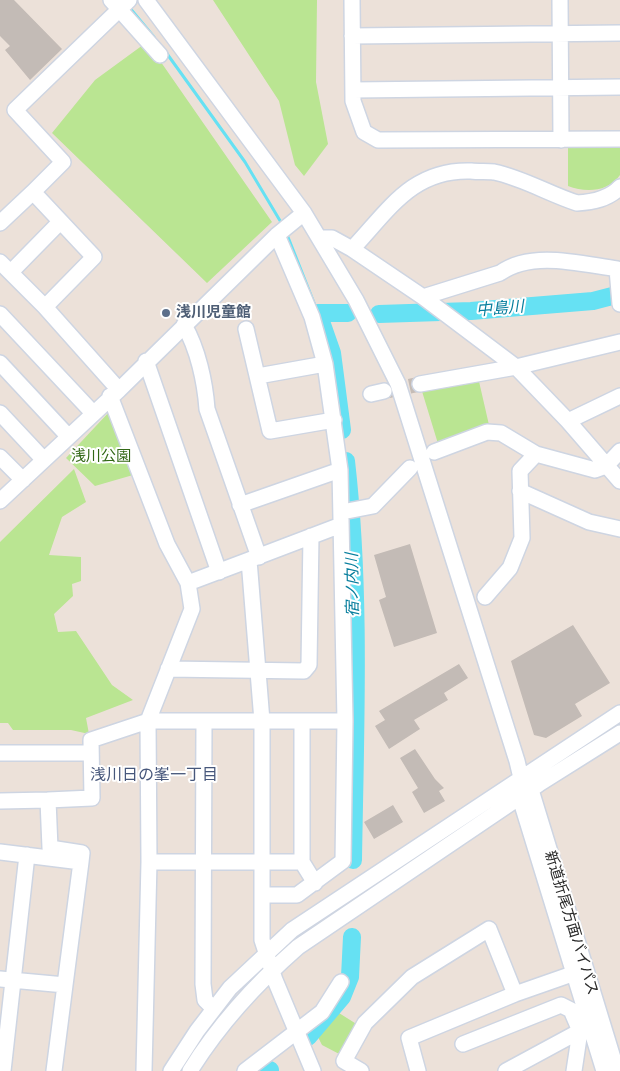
<!DOCTYPE html>
<html>
<head>
<meta charset="utf-8">
<style>
  body { margin:0 }
  canvas { display:block; background:#ece1d9 }
</style>
</head>
<body>
<canvas width="620" height="1071"></canvas>
<script>
const ctx = document.querySelector('canvas').getContext('2d');
ctx.lineJoin = 'round';
function paint(path, color) {
  ctx.fillStyle = color;
  ctx.fill(path, 'evenodd');
}
function strokePath(path, color, width, dash) {
  ctx.strokeStyle = color;
  ctx.lineWidth = width;
  ctx.lineCap = dash ? 'butt' : 'round';
  ctx.setLineDash(dash || []);
  ctx.stroke(path);
}
function write(font, color, halo, rows, align = 'center') {
  ctx.font = font + ' "Fira Sans","Noto Sans JP",sans-serif';
  ctx.lineWidth = 4;
  ctx.setLineDash([]);
  ctx.textBaseline = 'middle';
  ctx.strokeStyle = halo;
  ctx.fillStyle = color;
  for (const [text, x, y, turn = 0] of rows) {
    ctx.save();
    ctx.translate(x, y);
    ctx.rotate((+turn || 0) * Math.PI / 180);
    ctx.textAlign = isNaN(turn) ? turn : align;
    if (halo) ctx.strokeText(text, 0, 0);
    ctx.fillText(text, 0, 0);
    ctx.restore();
  }
}
const green = new Path2D(`
  M213,0H317L316,82L328,144L304,176L295,165L279,101Z
  M147,42L272,222L207,283L52,133L95,80Z
  M568,146H620V175C608,192 586,193 568,186Z
  M478,377L489,425L439,447L421,388Z
  M110,411L133,475L95,486L66,458Z
  M74,469L86,502L62,517L49,555L81,557V581L72,584L73,596L54,614L58,632L76,631L112,685L133,700L86,718L89,734L71,730H13L8,723H0V542Z
  M339,1013L358,1025L343,1056L322,1045L317,1035Z`);
const stream = new Path2D(`
  M129,7L154,37
  M165,51L245,162L282,224
  M286,232L318,313`);
const river = new Path2D(`
  M379,314L471,311L593,301L620,294
  M342,430L332,353L318,313H348
  M346,461C361,593 355,728 353,860
  M308,1037L342,997L350,977L352,937
  M268,1071L270,1070`);
const building = new Path2D(`
  M0,0H14L62,49L30,80L5,50L10,46L0,36Z
  M410,544L437,633L394,647L379,600L386,597L374,555Z
  M573,625L610,683L575,704L582,716L546,738L534,735L511,661Z
  M459,664L468,678L444,693L448,700L414,720L420,729L389,749L375,726L385,720L379,711Z
  M415,749L435,779L444,788L439,791L445,801L424,813L412,792L418,788L400,758Z
  M393,805L403,822L374,839L364,822Z`);
const minorTunnel = new Path2D(`
  M387,391L420,384`);
const minor = new Path2D(`
  M111,0L160,55
  M146,0L304,213L356,300L398,384L517,761L521,778L520,798L604,1071
  M352,0L353,101L364,132L378,140L620,139
  M560,0L561,140
  M352,36L620,33
  M353,90L620,87
  M33,192L63,162L15,110L129,0
  M0,223L33,192L94,257L45,307
  M319,238H332L352,249L423,297L516,367L568,421L620,481
  M352,249C389,210 412,169 471,171C479,172 487,171 494,172C523,178 549,194 577,203C593,202 609,199 620,187
  M0,262L45,307L119,390
  M11,272L60,222
  M423,297L500,273C532,250 581,264 617,269L620,304
  M0,314L93,413
  M184,325C198,349 205,382 207,409L259,557
  M246,329L270,431L334,420
  M146,361L219,572
  M0,363L68,436
  M258,376L325,364
  M420,384L516,367L620,342
  M371,394L384,391
  M110,396L167,544L188,583L192,609L148,721L149,862L144,1071
  M0,413L44,460
  M568,421L620,396
  M434,452L487,432L501,433L536,454L595,470L606,466L620,451
  M0,457L23,480
  M520,491L589,522L620,529
  M0,501L119,390L277,235L304,213
  M240,505L340,470
  M342,512L373,506L410,468
  M249,560L341,525
  M188,583L249,560L262,721V940L275,980L313,1071
  M485,597L510,568L522,538L520,471L536,454
  M168,669L304,671L309,665L311,536
  M204,722L203,984L205,1000L214,1009
  M302,722V862L315,883
  M0,753H91
  M525,783L531,790L617,1071
  M0,801L48,800
  M0,852L81,862L65,985L0,979
  M81,862L82,853L50,848L48,800L92,798L91,740L148,721H345
  M149,862H302
  M262,895H297L343,861L345,721L340,470L325,364L312,317L277,235
  M463,1044L561,1005L571,1010L580,1031
  M3,1071L27,855
  M54,1071L65,985
  M171,1071L197,1031L230,988L292,930L620,713
  M190,1071C219,1024 257,983 298,947L539,784L620,733
  M245,1071L322,1012L341,982
  M361,1071L344,1061L365,1023L412,977L489,929L515,994
  M418,1071L409,1038L515,994L575,973
  M506,1071L580,1031L574,1071`);
const markers = [
  [166,313,5,"#5c6f8a"]
];
const serviceNames = [
  ["浅川児童館",176,313]
];
const parkNames = [
  ["浅川公園",101,457]
];
const streetNames = [
  ["新道折尾方面バイパス",571,923,73]
];
const waterNames = [
  ["中島川",500,309,-5],
  ["宿ノ内川",353,585,-91]
];
const neighbourhoodNames = [
  ["浅川日の峯一丁目",154,776]
];
paint(green, '#bae592');
strokePath(stream, '#66e1f3', 3);
strokePath(river, '#66e1f3', 18);
paint(building, '#c3bbb6');
strokePath(minorTunnel, '#c5bcb6', 15, [15, 8]);
strokePath(minor, '#ced5e2', 18);
strokePath(minor, '#fff', 15);
for (const [x, y, r, color] of markers) {
  const dot = new Path2D();
  dot.arc(x, y, r, 0, 2 * Math.PI);
  ctx.fillStyle = color;
  ctx.fill(dot);
  strokePath(dot, '#fff', 2);
}
write('bold 15px', '#4e5e75', '#fff', serviceNames, 'left');
write('15px', '#326816', '#fff', parkNames);
write('15px', '#282828', '#fff', streetNames);
write('italic 16px', '#077e9d', '#fff', waterNames);
write('16px', '#47577b', '#fff', neighbourhoodNames);
</script>
</body>
</html>
